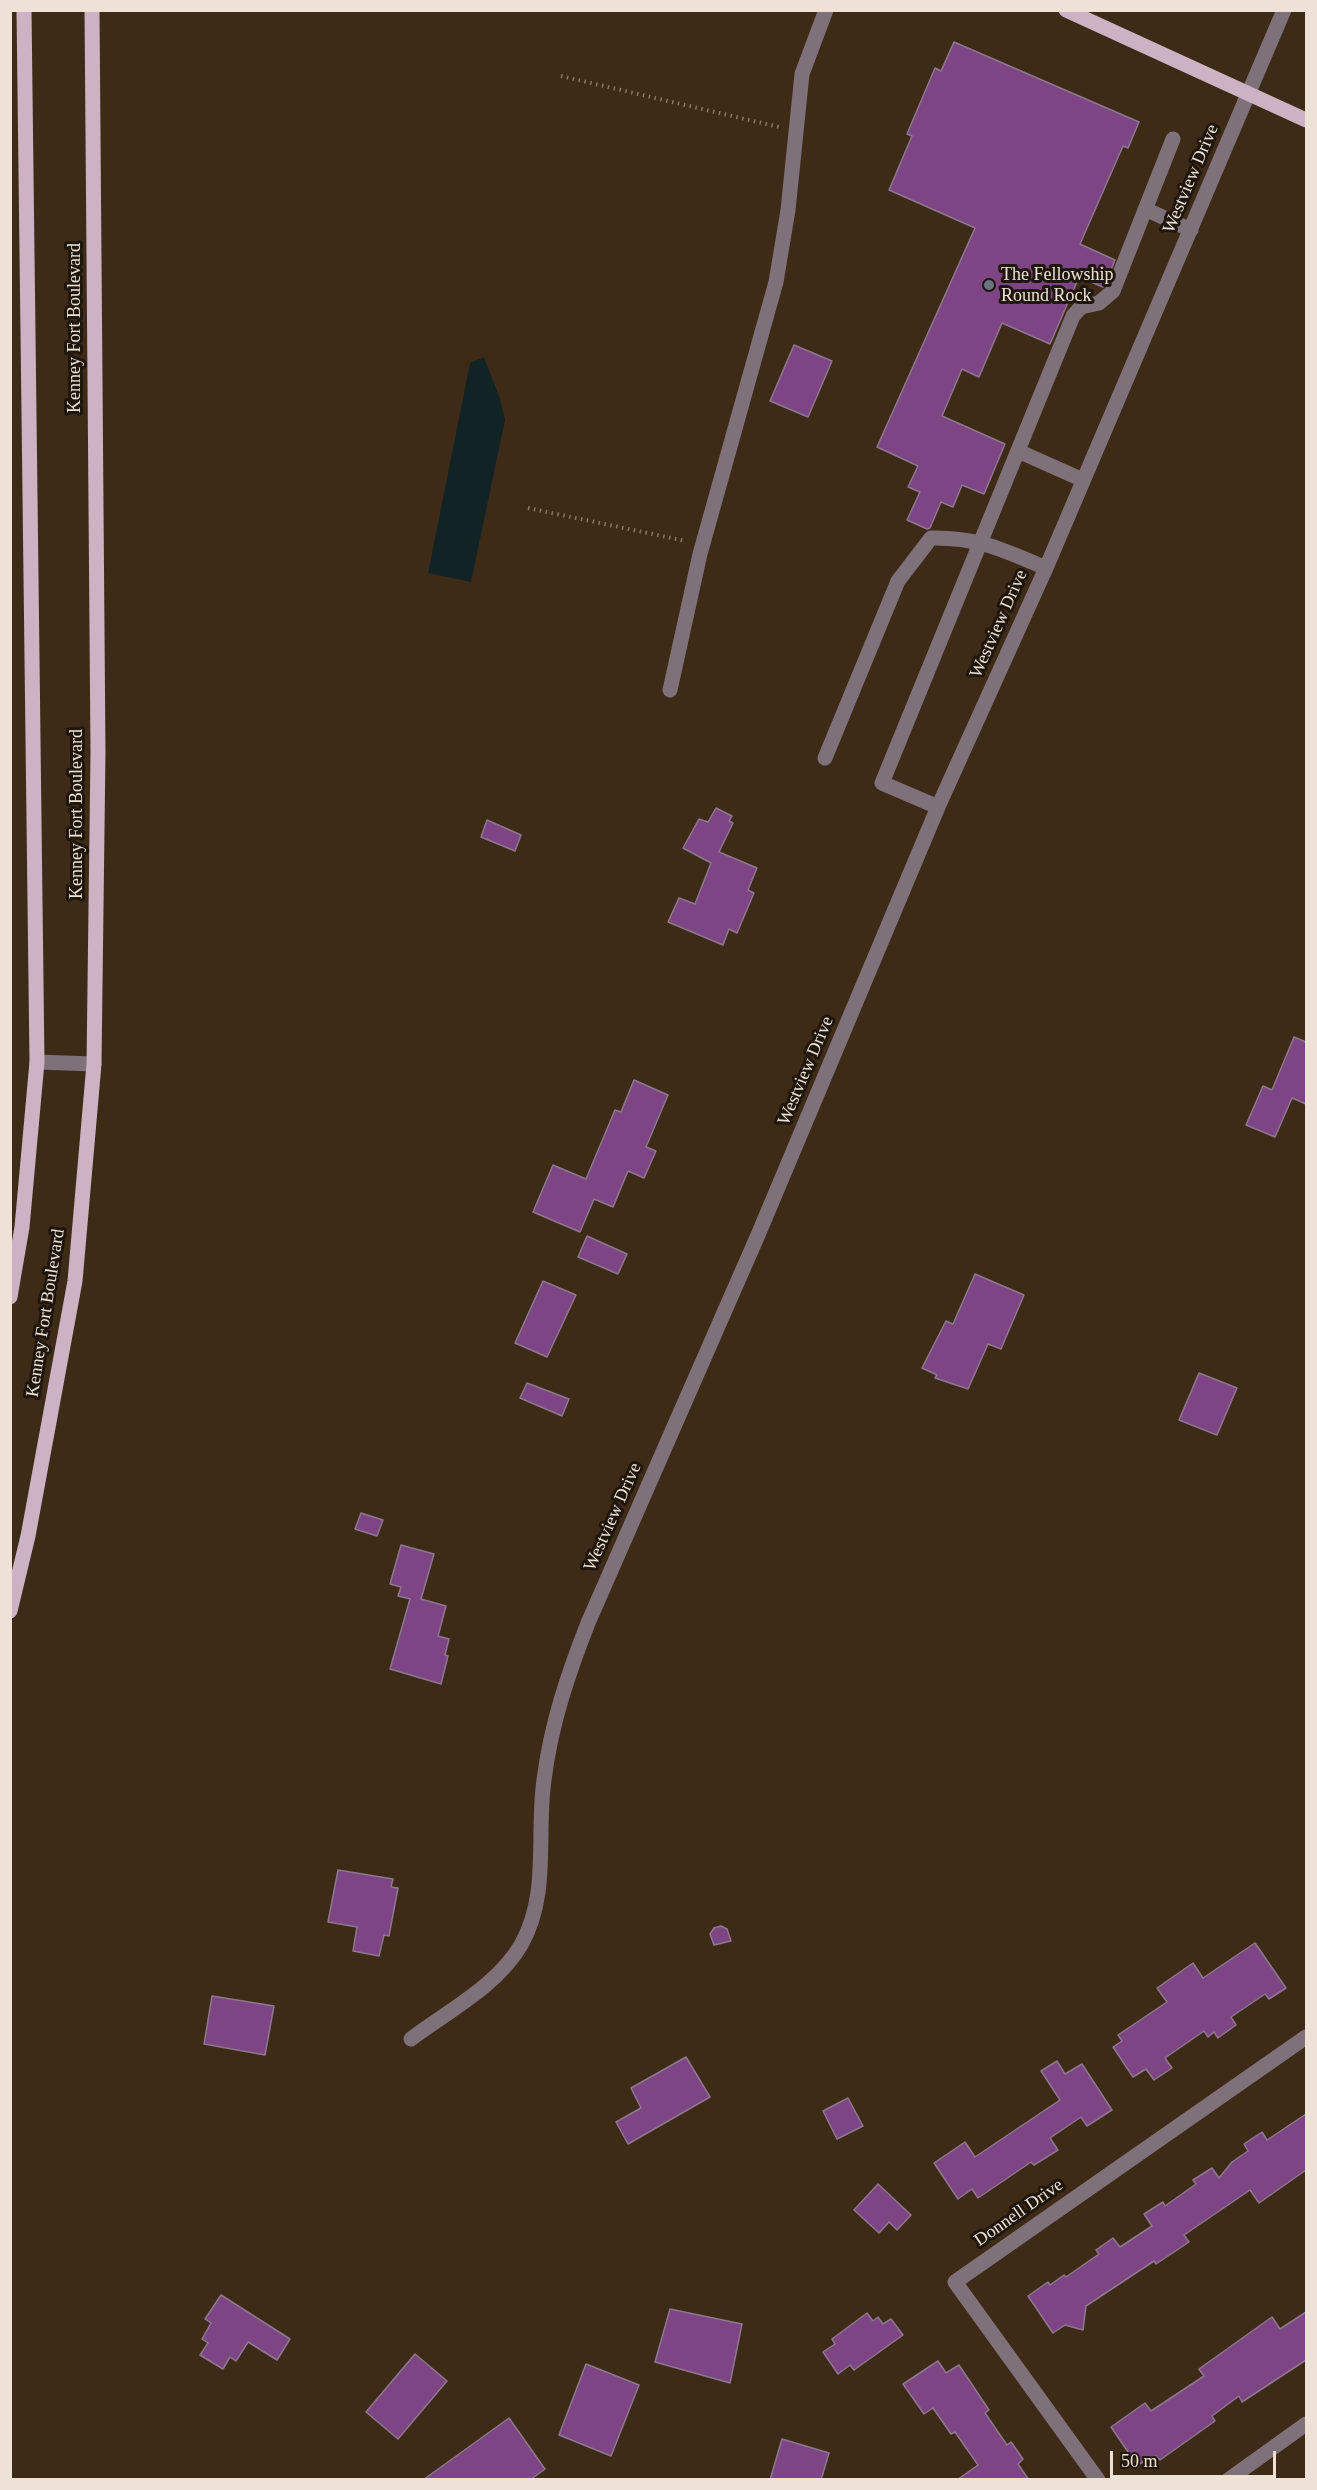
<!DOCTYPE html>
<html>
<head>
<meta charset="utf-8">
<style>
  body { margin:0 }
  #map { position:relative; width:1317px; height:2490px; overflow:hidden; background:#3e2b17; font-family:"Times New Roman",serif }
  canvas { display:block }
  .frame { position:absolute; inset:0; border:12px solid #eee2d6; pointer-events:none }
  .scale { position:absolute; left:1110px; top:2451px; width:166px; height:27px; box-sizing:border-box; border:3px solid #eee2d6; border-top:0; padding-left:8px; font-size:18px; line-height:21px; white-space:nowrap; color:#eee2d6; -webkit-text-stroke:4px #1f160d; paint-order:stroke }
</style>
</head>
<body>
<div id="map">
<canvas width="1317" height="2490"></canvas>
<div class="frame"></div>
<div class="scale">50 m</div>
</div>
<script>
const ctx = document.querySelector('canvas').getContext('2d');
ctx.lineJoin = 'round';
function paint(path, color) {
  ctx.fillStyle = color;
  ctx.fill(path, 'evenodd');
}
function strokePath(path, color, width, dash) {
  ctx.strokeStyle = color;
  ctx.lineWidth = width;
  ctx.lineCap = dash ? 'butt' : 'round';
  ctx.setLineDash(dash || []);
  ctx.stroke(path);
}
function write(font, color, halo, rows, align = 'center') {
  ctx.font = font + ' "Times New Roman",serif';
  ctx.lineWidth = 6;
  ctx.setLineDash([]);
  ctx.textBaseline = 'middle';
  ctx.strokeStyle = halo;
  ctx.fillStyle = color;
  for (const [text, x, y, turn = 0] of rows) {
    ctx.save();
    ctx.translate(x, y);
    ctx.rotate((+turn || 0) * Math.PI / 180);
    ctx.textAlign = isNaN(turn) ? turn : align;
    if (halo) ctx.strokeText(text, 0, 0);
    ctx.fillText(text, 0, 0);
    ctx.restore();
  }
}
const water = new Path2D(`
  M484,357L500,399L505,420L471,582L428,573L470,363Z`);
const building = new Path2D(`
  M954,42L1139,122L1128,148L1123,146L1080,244L1115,260L1105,285L1103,287L1079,277L1050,344L1002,323L979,377L962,369L942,416L1005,444L984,494L962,485L953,507L941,502L930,528L927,529L907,520L920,492L908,487L918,466L877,447L975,228L889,190L912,136L907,134L935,68L941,71Z
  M794,345L832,361L808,417L770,401Z
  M716,808L732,816L729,821L733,823L719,852L757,868L748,890L754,893L737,933L729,929L723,945L668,922L679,898L695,904L711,863L683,848L699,819L708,822Z
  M487,820L521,835L515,851L481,837Z
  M1294,1037L1306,1042V1104L1292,1098L1275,1137L1246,1125L1263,1086L1272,1090Z
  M634,1080L668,1095L646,1147L656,1151L644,1178L628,1171L613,1207L594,1199L580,1232L533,1212L553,1165L586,1179L615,1110L621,1112Z
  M587,1236L627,1254L618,1274L578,1257Z
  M975,1274L1024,1295L1001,1349L988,1344L968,1389L935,1378L937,1375L922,1368L946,1321L953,1324Z
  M543,1281L576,1295L547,1357L515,1343Z
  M1199,1373L1237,1388L1217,1435L1179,1420Z
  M527,1383L569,1399L562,1416L520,1398Z
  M361,1513L383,1520L377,1536L355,1529Z
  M401,1545L434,1554L421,1599L446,1606L438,1636L449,1639L445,1655L448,1656L441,1684L390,1669L410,1599L398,1596L401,1587L390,1584Z
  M338,1870L393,1879L391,1887L398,1888L389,1936L384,1935L379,1956L353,1951L357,1927L328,1922Z
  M721,1926L727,1929L731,1941L714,1945L710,1934L714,1928Z
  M1255,1943L1286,1988L1269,1999L1265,1994L1231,2017L1236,2025L1218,2038L1214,2032L1208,2037L1204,2031L1165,2058L1172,2068L1154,2080L1146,2069L1133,2077L1113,2047L1122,2041L1118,2035L1167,2002L1157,1988L1193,1963L1203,1978Z
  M212,1996L274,2006L265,2055L204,2044Z
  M686,2057L710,2097L628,2144L616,2122L641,2108L631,2088Z
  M1057,2061L1065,2074L1082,2064L1112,2110L1087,2126L1081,2117L1050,2138L1058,2150L1034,2165L1031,2162L978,2198L972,2189L958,2199L934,2163L965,2142L975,2157L1060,2100L1041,2071Z
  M848,2098L863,2126L837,2139L823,2111Z
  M1306,2114V2170L1259,2203L1250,2190L1184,2235L1189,2242L1156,2264L1154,2261L1086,2306L1083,2330L1065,2325L1053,2333L1028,2296L1048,2282L1050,2285L1064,2275L1066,2277L1099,2254L1096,2250L1113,2238L1120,2247L1152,2226L1144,2214L1163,2202L1165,2206L1196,2184L1193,2180L1212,2168L1219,2178L1232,2162L1248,2151L1244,2144L1262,2132L1267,2140Z
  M878,2184L911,2215L897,2230L889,2222L879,2233L854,2210Z
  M221,2295L290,2339L277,2360L248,2342L236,2361L230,2357L223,2369L200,2355L208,2343L202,2339L211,2323L205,2319Z
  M670,2309L742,2324L730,2383L655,2362Z
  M1306,2312V2360L1242,2402L1239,2396L1212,2416L1215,2421L1160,2460L1156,2456L1137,2465L1111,2427L1145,2403L1151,2411L1204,2376L1199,2369L1272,2317L1280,2329Z
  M867,2313L873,2321L878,2317L883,2324L891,2319L903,2335L854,2370L850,2365L838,2374L823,2352L835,2344L832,2339Z
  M415,2354L447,2381L398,2439L366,2412Z
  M938,2361L946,2373L959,2365L989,2410L985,2413L1007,2445L1011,2442L1023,2459L1018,2464L1029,2480H957L978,2465L955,2432L951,2434L933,2408L924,2414L903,2384Z
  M586,2364L639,2385L611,2456L559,2435Z
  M509,2418L545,2469L530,2480H423Z
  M782,2439L829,2453L821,2480H770Z`);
const path = new Path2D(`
  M561,76L779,127
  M528,508L686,541`);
const minor = new Path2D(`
  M1145,209L1191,230
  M1018,451L1083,480
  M670,690L700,554L776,282L788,210L802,74L826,10
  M825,758L898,581L931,538C978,537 1003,550 1046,568
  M938,807L882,783L1073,316L1081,307L1099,303L1113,291L1173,139
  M37,1062L94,1064
  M411,2039C448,2011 497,1986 521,1945C550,1894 536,1835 544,1780C551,1724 568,1674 588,1623L758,1235L938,807L1046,568L1284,10
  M1098,2480L955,2282L1306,2037
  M1228,2480L1306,2424`);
const major = new Path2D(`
  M1066,10L1306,120
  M10,1297L22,1227L37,1062L24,10
  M10,1611L28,1536L75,1281L94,1064L98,752L92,10`);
const markers = [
  [989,285,6,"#6b7280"]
];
const streetNames = [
  ["Westview Drive",1191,179,-67],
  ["Kenney Fort Boulevard",75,328,-90],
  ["Westview Drive",999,624,-66],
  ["Kenney Fort Boulevard",77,814,-90],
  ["Westview Drive",806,1071,-67],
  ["Kenney Fort Boulevard",46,1313,-81],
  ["Westview Drive",613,1517,-66],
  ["Donnell Drive",1019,2213,-35]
];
const poiNames = [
  ["The Fellowship",1001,275],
  ["Round Rock",1001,296]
];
paint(water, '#122326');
paint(building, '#7d4584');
strokePath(building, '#8d788f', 1.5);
strokePath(path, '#887867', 4, [1.5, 4.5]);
strokePath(minor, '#7e7179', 15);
strokePath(major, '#ccb2c2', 15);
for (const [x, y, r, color] of markers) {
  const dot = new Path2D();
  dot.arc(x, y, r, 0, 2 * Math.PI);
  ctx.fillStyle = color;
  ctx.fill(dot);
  strokePath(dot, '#1f160d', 2);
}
write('18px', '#eee2d6', '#1f160d', streetNames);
write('18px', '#eee2d6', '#1f160d', poiNames, 'left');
</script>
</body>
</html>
